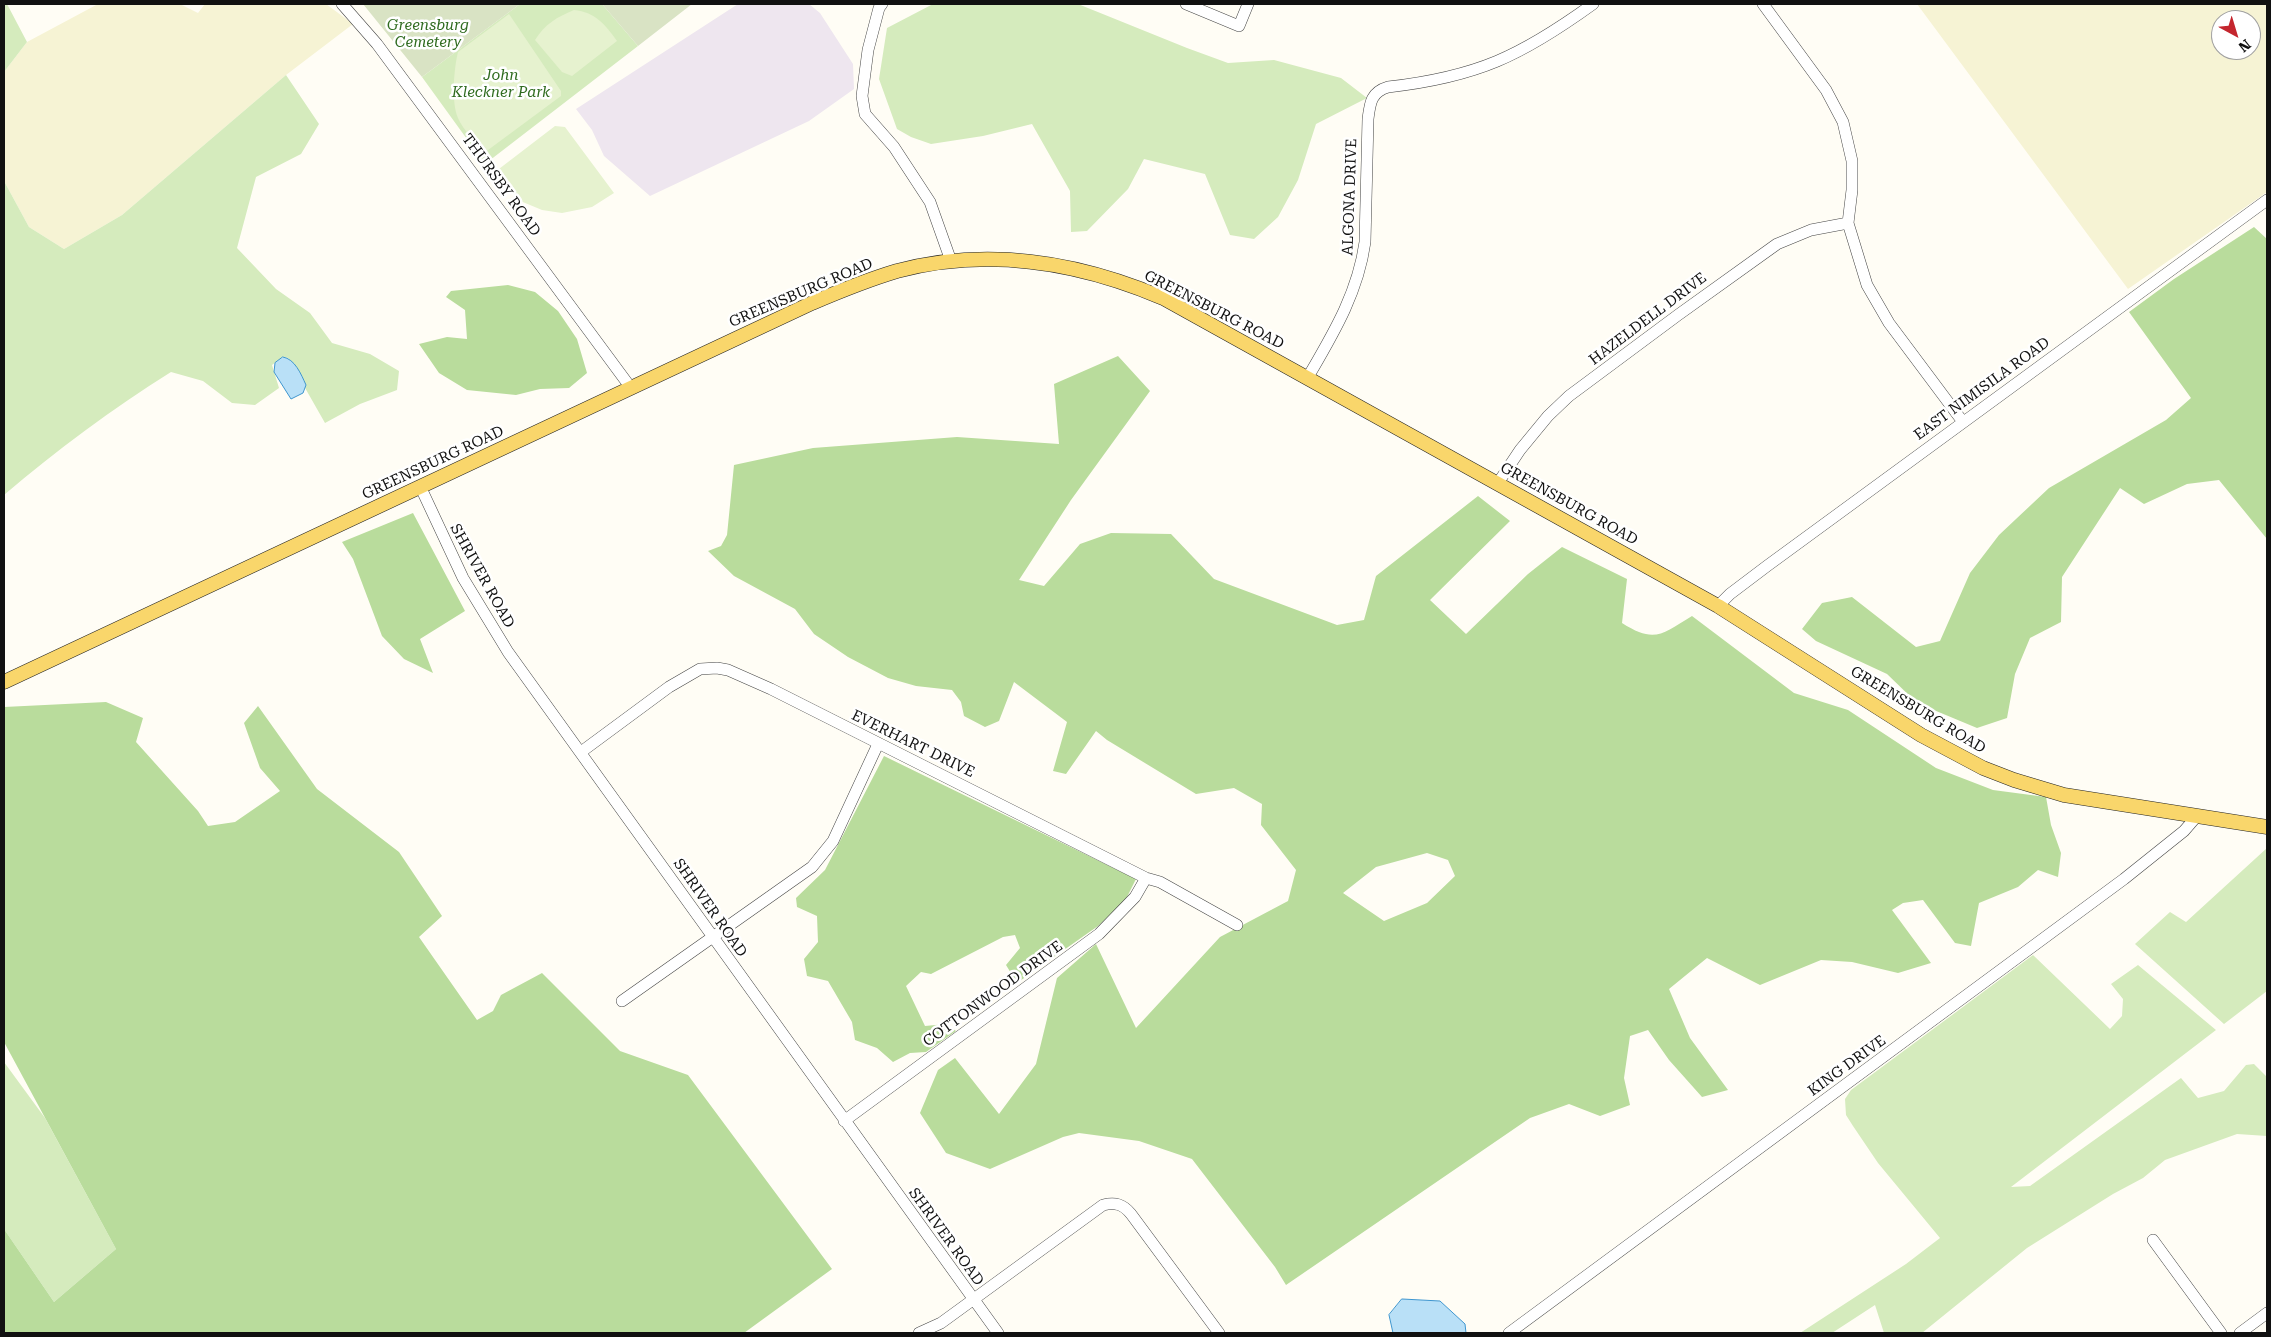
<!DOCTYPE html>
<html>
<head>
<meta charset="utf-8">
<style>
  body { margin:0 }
  #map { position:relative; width:2271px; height:1337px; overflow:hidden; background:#fffdf5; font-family:"Roboto Serif",serif }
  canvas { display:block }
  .frame { position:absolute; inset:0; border:5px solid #111; pointer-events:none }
  .north { position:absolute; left:2211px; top:10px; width:50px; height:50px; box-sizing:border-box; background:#fff; border:1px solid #a0a0a0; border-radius:50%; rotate:141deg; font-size:14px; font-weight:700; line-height:20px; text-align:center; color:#111 }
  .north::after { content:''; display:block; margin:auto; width:18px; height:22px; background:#c4262e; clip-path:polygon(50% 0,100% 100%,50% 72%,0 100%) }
</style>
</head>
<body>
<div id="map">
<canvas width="2271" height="1337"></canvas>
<div class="frame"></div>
<div class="north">N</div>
</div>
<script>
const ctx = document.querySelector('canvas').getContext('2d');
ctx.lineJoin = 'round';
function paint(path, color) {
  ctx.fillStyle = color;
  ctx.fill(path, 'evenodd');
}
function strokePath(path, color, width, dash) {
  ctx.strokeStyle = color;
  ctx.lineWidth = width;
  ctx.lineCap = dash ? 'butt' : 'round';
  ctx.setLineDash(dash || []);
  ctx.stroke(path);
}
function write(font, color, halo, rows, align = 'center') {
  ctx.font = font + ' "Roboto Serif",serif';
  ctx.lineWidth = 5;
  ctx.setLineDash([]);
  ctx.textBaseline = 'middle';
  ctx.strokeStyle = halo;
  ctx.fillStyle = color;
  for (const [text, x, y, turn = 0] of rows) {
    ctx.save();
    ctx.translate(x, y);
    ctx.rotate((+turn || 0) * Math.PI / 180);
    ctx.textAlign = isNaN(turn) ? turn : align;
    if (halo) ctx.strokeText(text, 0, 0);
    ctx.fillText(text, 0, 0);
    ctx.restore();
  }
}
const industrial = new Path2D(`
  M738,4H809L820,13L853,64L854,89L809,121L650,196L604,156L592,130L576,109Z`);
const farmland = new Path2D(`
  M98,4H180L198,13L205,4H326L353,24L286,75L122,215L64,249L29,227L4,181V72L27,42Z
  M1917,4H2267V192L2128,289ZM2221,20H2251V50H2221Z`);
const green = new Path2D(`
  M4,4H7L27,42L4,72Z
  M520,4H602L638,46L485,164L422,77Z
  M933,4H1078L1187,48L1228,63L1274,60L1341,78L1367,98L1316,124L1298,180L1278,217L1254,239L1230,235L1205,174L1144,159L1128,189L1087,231L1071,232L1070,191L1032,124L983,136L931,144L911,137L897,129L879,79L887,28Z
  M286,75L319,124L301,154L256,177L237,248L276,289L310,313L332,343L370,354L399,371L397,390L360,404L325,423L288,358L283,357L272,365L279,388L255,405L232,403L203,381L171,372C112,409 57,450 4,495V181L29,227L64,249L122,215Z
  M2267,848V991L2224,1024L2135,944L2170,912L2186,922Z
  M2033,955L2110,1029L2122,1016L2123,999L2111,984L2138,965L2216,1030L2011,1187L2030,1186L2181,1078L2198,1098L2224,1091L2246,1065L2254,1064L2267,1077V1136L2237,1134L2165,1160L2143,1178L2113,1194L2027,1248L1922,1333H1884L1875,1305L1832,1333H1800L1906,1264L1940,1238L1878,1163L1853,1126L1846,1115L1845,1099L1851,1090Z
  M4,1062L45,1118L116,1249L54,1302L4,1229Z`);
const forest = new Path2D(`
  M2254,227L2267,239V539L2219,480L2187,484L2144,504L2120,488L2062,577L2061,622L2030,638L2015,674L2007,718L1977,728L1917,703L1887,674L1816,641L1802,629L1822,603L1852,597L1916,647L1940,641L1970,573L1999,535L2049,488L2166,420L2191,398L2129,312L2174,279Z
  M508,285L535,292L558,311L577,339L587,373L569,388L540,389L516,395L467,390L439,373L419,344L447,337L467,339L465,310L446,297L451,291Z
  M1118,356L1150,391L1071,500L1019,580L1044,586L1080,544L1111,533L1171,534L1214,579L1337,625L1364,620L1376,576L1478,496L1510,521L1430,600L1466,634L1528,574L1562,547L1627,579L1622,623C1655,644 1662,634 1692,616L1794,693L1848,710L1936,768L1993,790L2046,797L2051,825L2061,853L2058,877L2038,870L2018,887L1979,903L1971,946L1955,943L1923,900L1903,903L1892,910L1931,963L1898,973L1852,962L1821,960L1760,985L1707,958L1669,989L1690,1038L1728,1090L1702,1097L1669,1060L1648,1030L1630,1036L1624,1078L1630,1105L1600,1116L1569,1104L1530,1118L1286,1285L1275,1267L1192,1159L1139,1141L1079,1133L1063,1137L990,1169L946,1153L920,1113L938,1070L955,1058L999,1114L1036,1064L1057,978L1096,944L1136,1028L1220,937L1288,901L1296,870L1261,825L1262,804L1234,788L1196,794L1107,740L1096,731L1066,774L1053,771L1067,722L1014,682L999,721L985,727L964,716L961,702L952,690L916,686L888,678L848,657L814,634L795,609L734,576L708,551L721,546L727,535L734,465L813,448L957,437L1059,444L1054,384ZM1427,853L1448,860L1455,876L1427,903L1384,921L1343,893L1376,867Z
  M413,513L465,611L420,639L433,673L404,659L382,636L353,559L342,542Z
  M106,702L143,718L136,742L198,811L208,826L235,822L280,791L260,768L244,723L258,706L317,789L399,852L442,916L419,937L477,1020L493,1011L501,995L542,973L620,1051L688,1075L832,1269L744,1333H4V1229L54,1302L116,1249L4,1042V707Z
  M884,756L1136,879L1125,901L1098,926L1017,983L1006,965L1020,948L1015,935L1003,937L931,974L921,972L906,986L925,1026L946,1024L956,1031L926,1052L910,1053L893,1062L877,1048L855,1040L852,1022L828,981L807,976L804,959L818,942L817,916L797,907L796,898L825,870Z`);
const cemetery = new Path2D(`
  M363,4H520L422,77Z
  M602,4H692L638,46Z`);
const pitch = new Path2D(`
  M574,10C595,12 605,24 617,41L572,76L562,72L535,40C545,24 557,17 574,10Z
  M509,14L561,91V96L484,153C476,142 463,130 458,118C451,102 454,68 458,52Z
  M555,126L565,127L614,193L592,207L562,213L542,210L518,200L495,172Z`);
const water = new Path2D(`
  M283,357C295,359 301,374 306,385L303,393L291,399L274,372L275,363Z
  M1402,1299L1440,1301L1465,1324L1466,1333H1393L1389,1315Z`);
const minor = new Path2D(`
  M342,4L377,44L631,388
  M882,4L879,8L868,50L862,96L865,114L894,147L930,202L951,261
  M1186,4L1239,26L1248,4
  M1763,4L1826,90L1843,122L1852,161V190L1848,223L1867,285L1889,323L1963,422
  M1308,377C1333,334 1358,293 1365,242L1368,119C1370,103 1371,92 1388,87C1477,77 1521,56 1593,4
  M1498,483L1520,450L1548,416L1569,396L1678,315L1777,244L1811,230L1848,223
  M420,486L463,578L508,652L998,1333
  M1718,606L1730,594L1767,566L2267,200
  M581,752L669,687L700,669L717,668L728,670L771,689L1146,878L1160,882L1237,925
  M622,1001L812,867L833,841L878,744
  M844,1121L1099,934L1135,897L1146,878
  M2153,1240L2221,1333
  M919,1333L941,1323L1103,1205C1115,1202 1123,1204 1131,1214L1219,1333
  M1509,1333L2124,879L2184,831L2197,816
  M2240,1333L2267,1313`);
const major = new Path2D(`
  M4,682L812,303C840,291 867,280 897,271C987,247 1078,262 1163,298L1718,606L1921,735L1983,768L2014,780L2064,795L2267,827`);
const parkNames = [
  ["Greensburg",428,26],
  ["Cemetery",428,43],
  ["John",501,76],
  ["Kleckner Park",501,93]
];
const streetNames = [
  ["THURSBY ROAD",501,185,54],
  ["ALGONA DRIVE",1350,197,-88],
  ["GREENSBURG ROAD",801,293,-23],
  ["GREENSBURG ROAD",1214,310,27],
  ["HAZELDELL DRIVE",1648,319,-37],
  ["EAST NIMISILA ROAD",1982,389,-36],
  ["GREENSBURG ROAD",433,463,-25],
  ["GREENSBURG ROAD",1569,504,29],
  ["SHRIVER ROAD",482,576,61],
  ["GREENSBURG ROAD",1918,710,31],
  ["EVERHART DRIVE",913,744,26],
  ["SHRIVER ROAD",710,908,55],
  ["COTTONWOOD DRIVE",993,994,-36],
  ["KING DRIVE",1847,1066,-36],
  ["SHRIVER ROAD",946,1237,54]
];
paint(industrial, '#eee6ef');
paint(farmland, '#f6f3d4');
paint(green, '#d5ebbd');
paint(forest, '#b9dc9c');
paint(cemetery, '#d9e3c4');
paint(pitch, '#e6f2cf');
paint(water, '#b9e0f7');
strokePath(water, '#3f96cf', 1);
strokePath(minor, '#444', 12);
strokePath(major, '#222', 15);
strokePath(minor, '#fff', 11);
strokePath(major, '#f9d66b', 14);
write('italic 15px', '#2f6b1f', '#fff', parkNames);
write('15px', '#111', '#fff', streetNames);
</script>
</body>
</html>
